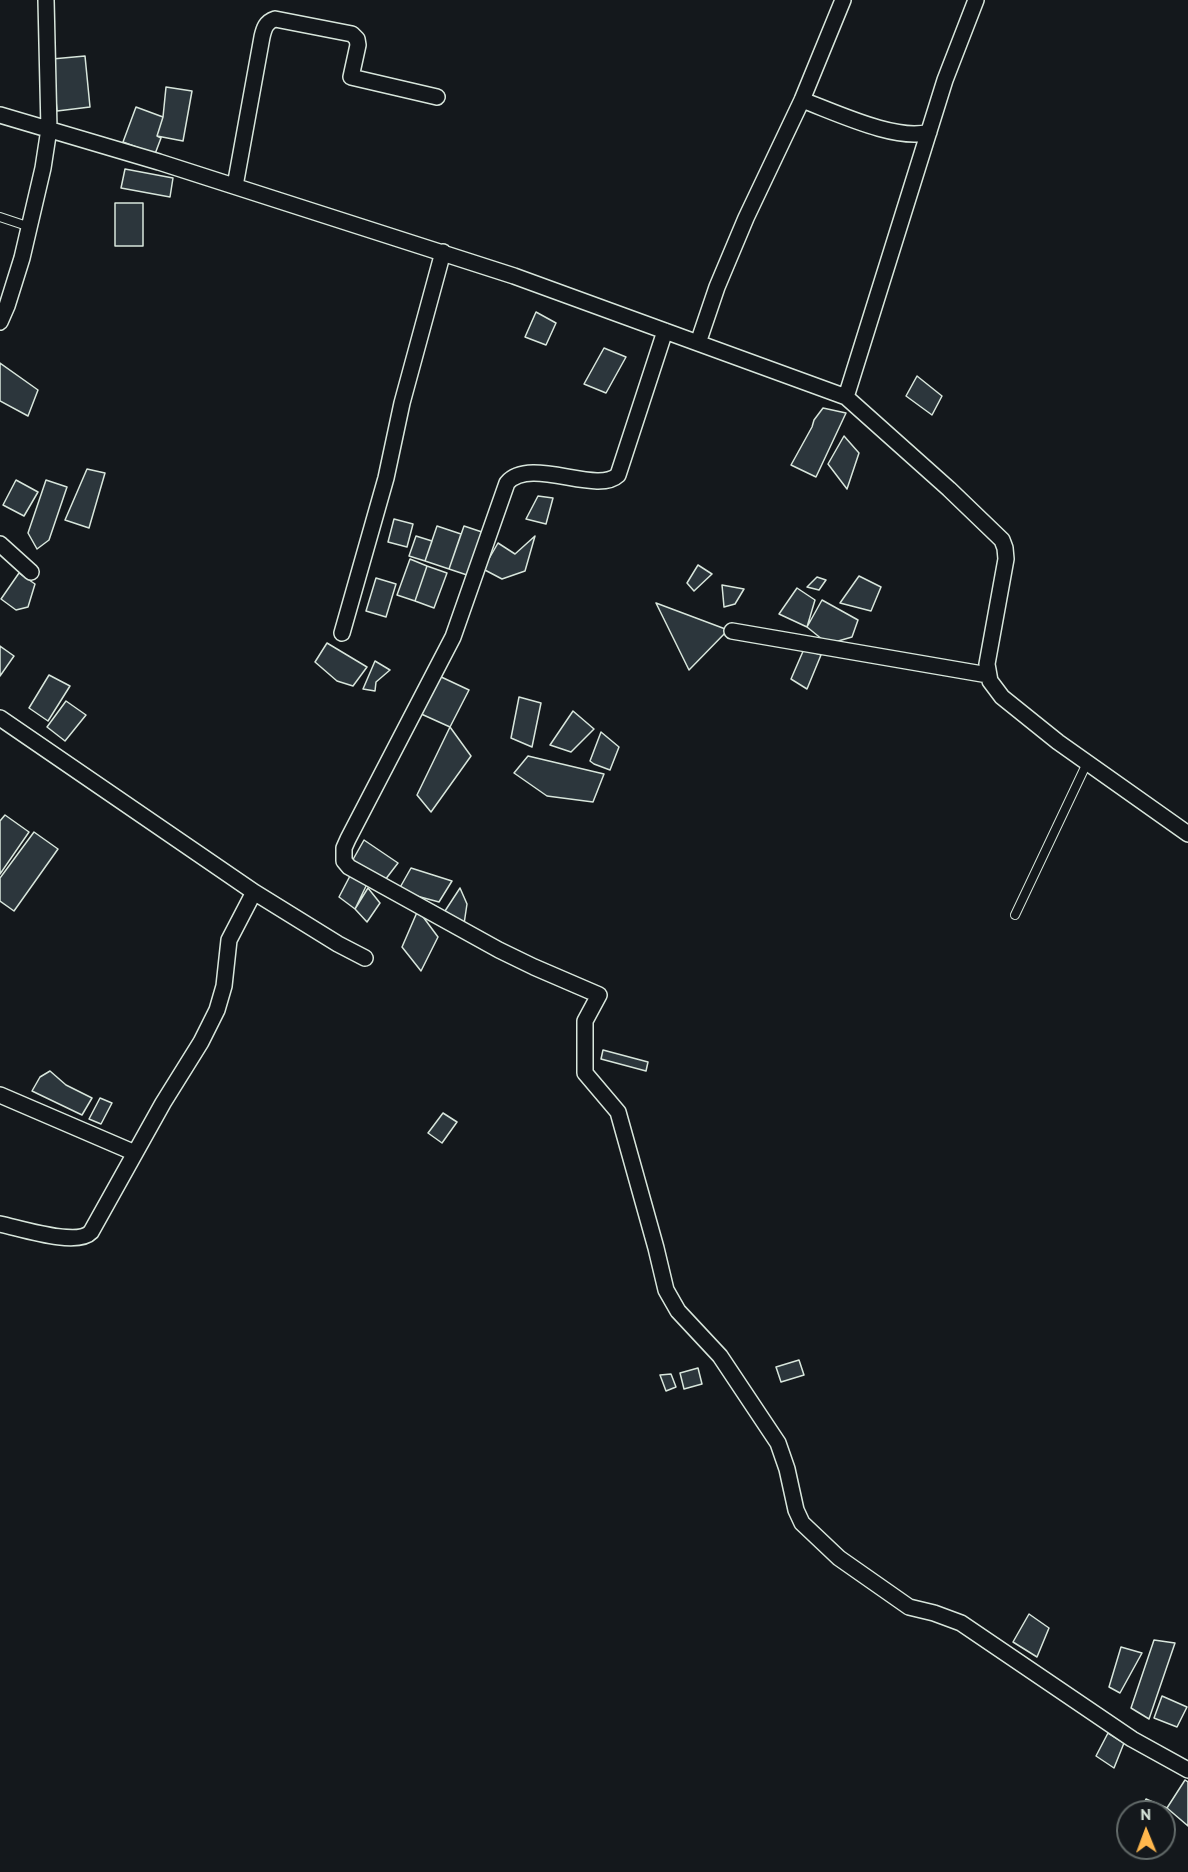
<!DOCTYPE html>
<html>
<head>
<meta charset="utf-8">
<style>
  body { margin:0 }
  #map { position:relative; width:1188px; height:1872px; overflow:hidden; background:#14181c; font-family:"PT Sans",sans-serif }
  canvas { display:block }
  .north { position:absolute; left:1116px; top:1800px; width:60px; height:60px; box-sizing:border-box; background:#14181c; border:2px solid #626a69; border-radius:50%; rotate:359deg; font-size:16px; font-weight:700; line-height:24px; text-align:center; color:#d8e6dc }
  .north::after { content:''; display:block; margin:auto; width:21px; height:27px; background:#ffb74d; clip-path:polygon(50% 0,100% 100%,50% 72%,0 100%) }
</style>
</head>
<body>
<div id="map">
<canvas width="1188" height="1872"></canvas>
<div class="north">N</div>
</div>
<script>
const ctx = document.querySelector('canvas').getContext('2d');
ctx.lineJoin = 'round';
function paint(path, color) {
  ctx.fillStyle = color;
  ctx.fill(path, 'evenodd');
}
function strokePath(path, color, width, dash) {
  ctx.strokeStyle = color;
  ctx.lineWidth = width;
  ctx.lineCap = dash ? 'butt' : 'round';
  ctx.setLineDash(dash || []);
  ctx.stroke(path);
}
const building = new Path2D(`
  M85,56L90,107L57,111L52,59Z
  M166,87L192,91L183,141L157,136L163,117Z
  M136,107L163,117L157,136L161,138L155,154L123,142Z
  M125,169L173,178L170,197L121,188Z
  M115,203H143V246H115Z
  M536,312L556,323L546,345L525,337Z
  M604,348L626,357L606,393L584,384Z
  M0,363L38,390L28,416L0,401Z
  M917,376L942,396L932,415L906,396Z
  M823,408L846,413L816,477L791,465L812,427L814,420Z
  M844,436L859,453L847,489L828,464Z
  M87,469L105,473L89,528L65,520Z
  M16,480L38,492L24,516L3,505Z
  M46,480L67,487L49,540L37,549L28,533Z
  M538,496L553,498L546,524L526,519Z
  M394,519L413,524L407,547L388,542Z
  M437,526L461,534L449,569L425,561Z
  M464,526L485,533L470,576L449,569Z
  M416,536L432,541L425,561L409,556Z
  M535,536L525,571L502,579L483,569L498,543L515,554Z
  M410,559L427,566L415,601L397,595Z
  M698,565L712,574L694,591L687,583Z
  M427,566L447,573L434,608L415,601Z
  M19,573L35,584L28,607L16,610L1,599Z
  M859,576L881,587L871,611L840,603Z
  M817,577L826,580L819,590L807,587Z
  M376,578L396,584L386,617L366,611Z
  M722,585L744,589L735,604L724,607Z
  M797,588L815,600L807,627L779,614Z
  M822,600L858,620L852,637L828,644L807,627Z
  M656,603L728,630L689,670Z
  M327,643L367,667L353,686L337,681L315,662Z
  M0,646L14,656L0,676Z
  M804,649L821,655L807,689L791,679Z
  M375,661L390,670L376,682L375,691L363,689Z
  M49,675L70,686L48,721L29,708Z
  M437,675L469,690L450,727L419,713Z
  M519,697L541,703L532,747L511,738Z
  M66,701L86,715L65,741L47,727Z
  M573,711L594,729L571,752L550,745Z
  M450,727L471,756L431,812L417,795Z
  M601,732L619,747L610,770L594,764L590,761Z
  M528,756L604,774L593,802L547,796L514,773Z
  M5,815L29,832L0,874V821Z
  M34,832L58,849L14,911L0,901V878Z
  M364,840L398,863L385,880L351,863Z
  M411,868L452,881L439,902L398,891Z
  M351,874L368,882L355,909L339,897Z
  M368,888L380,903L367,922L355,909Z
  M460,888L467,904L464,924L445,911Z
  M418,910L438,937L421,971L402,947Z
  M603,1050L648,1062L646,1071L601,1059Z
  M50,1071L66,1085L92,1098L82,1115L32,1091L40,1077Z
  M100,1098L112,1103L101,1124L89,1119Z
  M443,1113L457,1122L442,1143L428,1133Z
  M799,1360L804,1375L781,1382L776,1367Z
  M698,1368L702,1384L684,1389L680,1373Z
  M671,1374L676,1387L666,1391L660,1375Z
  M1029,1614L1049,1628L1037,1657L1013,1642Z
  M1154,1640L1175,1643L1149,1719L1131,1708Z
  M1121,1647L1142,1653L1120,1693L1109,1687Z
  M1162,1696L1187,1707L1177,1727L1154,1718Z
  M1108,1733L1124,1743L1114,1768L1096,1756Z
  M1185,1780L1188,1782V1826L1167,1808Z
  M1146,1799L1167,1808L1164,1814V1812H1140Z`);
const lane = new Path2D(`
  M0,217L30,227
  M1015,915L1087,763`);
const street = new Path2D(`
  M976,0L945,80L846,397L949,489L1002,540L1005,548L1006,559L987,664L990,681L1002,697L1058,742L1188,834
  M802,100C835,112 897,142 929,132
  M0,115L159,162L514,276L846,397
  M235,186L262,37C264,28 266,22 275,19L352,34L357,39L358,45L351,77L437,97
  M0,322L7,306L22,258L43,168L49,129L46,0
  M665,331L618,475C597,495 530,456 507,483L453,637L348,839L344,848V861L349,867L499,950L534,967L599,995L585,1021V1073L618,1112L656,1248L666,1290L678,1311L720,1356L778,1443L787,1469L796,1510L802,1523L839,1558L909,1607L934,1613L961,1623L1132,1739L1188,1770
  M698,343L717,287L746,218L802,100L843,0
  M0,544L31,572
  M732,631L988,675
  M342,633L386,478L402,403L443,252
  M0,718L254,892L229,940L224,986L217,1010L201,1042L163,1103L91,1232C77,1247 20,1228 0,1224
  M254,892L338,944L365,958
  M0,1095L135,1153`);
paint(building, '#2c363c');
strokePath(building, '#d8e6dc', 1.5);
strokePath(lane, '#d8e6dc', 10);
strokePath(street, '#d8e6dc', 18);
strokePath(lane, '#14181c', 8);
strokePath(street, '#14181c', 15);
</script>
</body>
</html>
